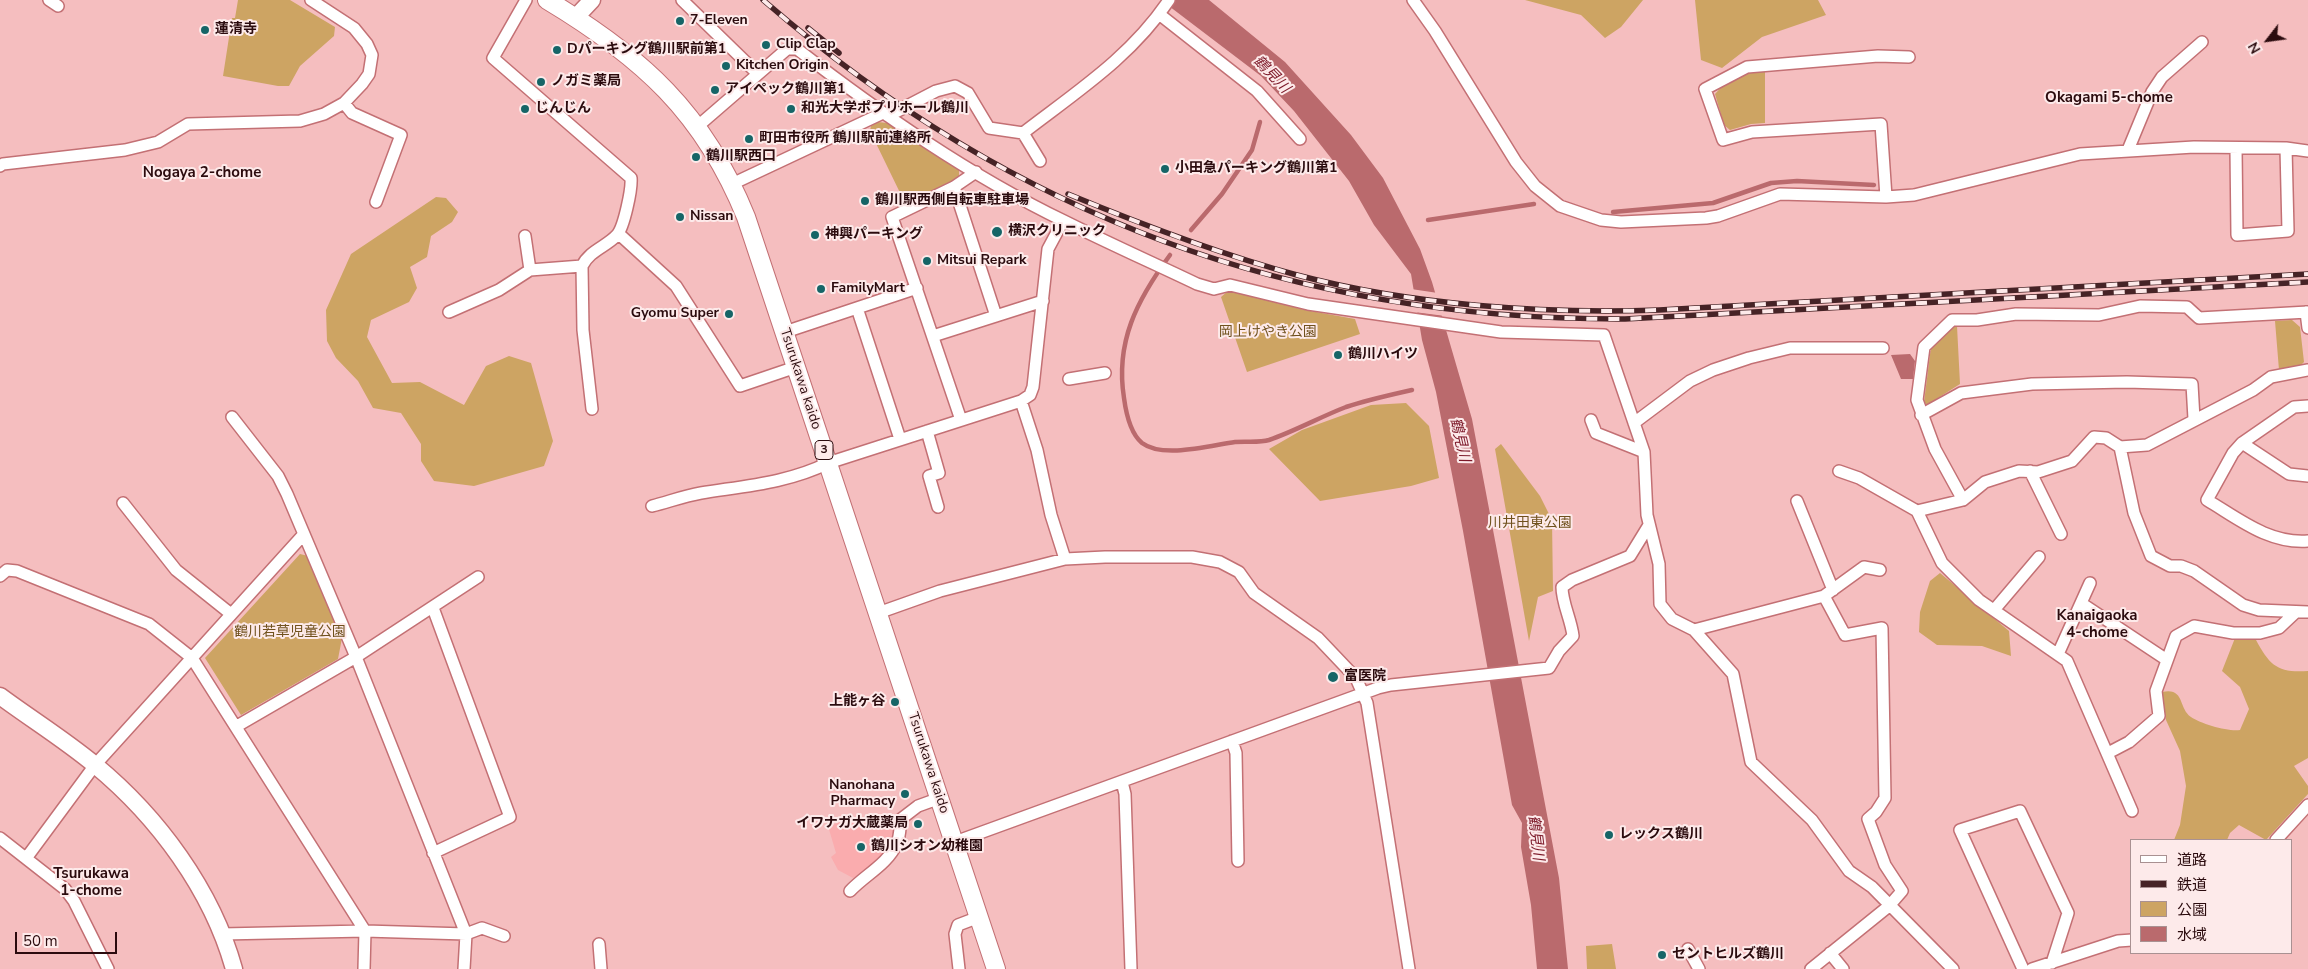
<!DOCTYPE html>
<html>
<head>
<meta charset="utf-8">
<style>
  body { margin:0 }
  #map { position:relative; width:2308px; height:969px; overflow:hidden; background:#f5bebf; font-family:"Nunito Sans","Noto Sans JP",sans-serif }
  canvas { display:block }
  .legend { position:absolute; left:2130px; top:839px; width:162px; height:115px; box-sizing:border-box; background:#fdeaea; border:1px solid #a99192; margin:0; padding:6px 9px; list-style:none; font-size:15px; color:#2b0b0e }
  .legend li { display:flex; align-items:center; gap:10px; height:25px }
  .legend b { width:25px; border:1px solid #a99192 }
  .north { position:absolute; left:2243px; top:15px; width:50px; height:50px; -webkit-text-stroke:4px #fdeaea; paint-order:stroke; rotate:240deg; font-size:14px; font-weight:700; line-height:20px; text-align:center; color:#2b0b0e }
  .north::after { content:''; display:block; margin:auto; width:18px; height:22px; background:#2b0b0e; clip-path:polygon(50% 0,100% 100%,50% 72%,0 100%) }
  .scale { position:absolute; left:15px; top:932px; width:102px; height:22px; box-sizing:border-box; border:2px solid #2b0b0e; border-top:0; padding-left:6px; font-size:15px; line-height:18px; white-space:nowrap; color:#2b0b0e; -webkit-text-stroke:4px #fdeaea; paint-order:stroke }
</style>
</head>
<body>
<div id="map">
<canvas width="2308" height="969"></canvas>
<ul class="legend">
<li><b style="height:6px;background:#fff"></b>道路</li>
<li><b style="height:6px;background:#462326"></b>鉄道</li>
<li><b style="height:14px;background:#cda463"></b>公園</li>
<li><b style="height:14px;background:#ba6a6d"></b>水域</li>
</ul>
<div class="north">N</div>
<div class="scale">50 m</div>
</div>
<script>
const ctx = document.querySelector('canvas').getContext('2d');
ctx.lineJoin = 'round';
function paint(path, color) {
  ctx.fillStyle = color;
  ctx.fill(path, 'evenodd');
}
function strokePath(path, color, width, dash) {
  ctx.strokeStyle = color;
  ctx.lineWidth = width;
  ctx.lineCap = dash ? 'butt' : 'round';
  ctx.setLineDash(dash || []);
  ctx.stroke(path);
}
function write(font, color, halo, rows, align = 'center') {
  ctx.font = font + ' "Nunito Sans","Noto Sans JP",sans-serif';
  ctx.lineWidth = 4;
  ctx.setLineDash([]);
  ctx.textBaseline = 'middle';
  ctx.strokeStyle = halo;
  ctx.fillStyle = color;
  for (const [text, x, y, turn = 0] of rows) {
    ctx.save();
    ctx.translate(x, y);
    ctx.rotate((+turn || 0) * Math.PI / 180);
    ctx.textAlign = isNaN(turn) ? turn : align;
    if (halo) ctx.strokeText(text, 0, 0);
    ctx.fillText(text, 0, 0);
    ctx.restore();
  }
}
const built = new Path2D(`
  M855,818L892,823L895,828L893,841L872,868L853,878L838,870L831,857L836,853L828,826Z`);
const green = new Path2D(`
  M238,0H290L335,27L334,36L300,66L289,86H278L223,76L232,18H235Z
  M1525,0H1643L1621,27L1605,38L1581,15Z
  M1695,0H1818L1826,15L1762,37L1722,68L1701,60Z
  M1753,71H1765V123L1751,124L1730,130L1724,125L1715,94L1725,83Z
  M878,122L887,123L959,170V180L905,203L870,131L871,126Z
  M436,197L446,198L458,212L452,222L431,236L427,257L410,267L417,288L409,302L371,320L367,337L392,383L420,382L464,405L486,366L509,356L531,363L553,441L544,466L474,486L434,481L421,461V444L401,413L373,408L358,381L336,358L327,341L326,310L351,254Z
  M1228,291L1305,310L1355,319L1360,334L1247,372L1221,297Z
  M2292,320L2300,327L2304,362L2300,366L2279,370L2275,321Z
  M1953,326H1957L1960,384L1927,405L1924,402L1931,347Z
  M1406,403L1429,426L1439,478L1411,486L1320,501L1269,449L1302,430L1371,405Z
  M1501,444L1540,496L1552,520L1553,591L1538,597L1529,641L1495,449Z
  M300,554L308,556L342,638L338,659L241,715L205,658Z
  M1940,573L2009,631L2011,656L1982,646L1937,645L1919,632L1920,612L1930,581Z
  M2235,638L2256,640C2270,666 2278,673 2308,671V758L2294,766L2308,786V794L2266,840L2239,825L2230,833L2227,840H2174L2180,825L2186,786L2180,751L2166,720L2162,692C2185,687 2178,708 2191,717C2201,724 2229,732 2240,730L2249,709L2240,687L2222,671Z
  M1612,944L1616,969H1587L1586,946Z`);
const water = new Path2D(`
  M1161,0H1209L1285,62L1351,135L1383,178L1420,249L1432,282L1472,419L1559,878L1568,969H1537L1531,905L1521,847L1522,823L1512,805L1463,531L1436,392L1422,340L1411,274L1374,225L1349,181L1294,111L1261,76Z
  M1910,354L1915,361L1913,379H1901L1891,355Z`);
const pier = new Path2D(`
  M1411,289L1438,293L1445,316L1414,312Z`);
const stream = new Path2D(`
  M1613,212L1713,203L1771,183L1797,181L1874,185
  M1428,220L1534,204
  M1191,230L1222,194L1252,150L1260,122
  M1170,255C1137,300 1115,342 1124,398C1126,413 1130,433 1142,443C1163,459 1212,445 1235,442C1246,441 1259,443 1269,440C1295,431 1320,417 1346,407C1367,400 1390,395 1412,390`);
const street = new Path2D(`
  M49,0L58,6
  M526,0L493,58L631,178C632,189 624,227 617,235C606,247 590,250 582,266L583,330L592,409
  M682,0L758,74
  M1413,0L1435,31L1516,162L1535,186L1560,206L1601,220L1621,222L1706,218L1718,216L1780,194L1886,197L1914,195L2080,154L2194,147L2286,148L2308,151
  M1159,14L1257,91L1300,139
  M344,103L352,113L401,135L376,202
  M888,116L936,91L955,86L968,93L989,128L1023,133C1076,92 1131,57 1169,0
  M698,126L787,49H797C880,113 969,175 1064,221C1108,243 1153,263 1197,284L1214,289L1230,285L1308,304L1501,332L1604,335L1644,452L1647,515L1659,564L1660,604L1672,619L1694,630L1733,674L1751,762L1812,820L1849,871L1872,887L1953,969
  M1023,133L1040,161
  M2236,148L2237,235L2288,231L2286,148
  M2128,150L2152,92L2162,77L2202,42
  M0,166L3,164L125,150L158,142L188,124L300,121L324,114L344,103L362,84L369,74L372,55L367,44L354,28L311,0
  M732,184L883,113
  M954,187L996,316
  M1886,197L1881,124L1752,132L1723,140L1705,89L1747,67L1878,56L1909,57
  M619,234L676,286L740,386L796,367
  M525,236L530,270L582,266
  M857,308L900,439
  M449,312L499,290L530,270
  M2306,312L2308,328
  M785,332L917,288
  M933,336L1043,301
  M1069,379L1105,373
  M1021,401L1037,450L1051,515L1065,559
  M2308,406L2294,407L2242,443L2233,453L2207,500C2239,519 2269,544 2308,541
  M1921,415L1961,393L2032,384L2127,382L2192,384L2194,419
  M232,417L278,476L287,494L356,657L466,934L464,969
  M961,420L892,217L954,187L976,172
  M1591,420L1596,433L1644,452
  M1634,423L1690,381L1713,370L1749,358L1790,348H1883
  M927,431L939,473L929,476L938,507
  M2242,443L2289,474L2308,476
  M2120,447L2147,445L2253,390L2271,377L2308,370
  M1839,471L1859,478L1917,511L1942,563L1979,600L2067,661L2132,811
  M2030,471L2061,534
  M1963,500L1935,449L1917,400L1924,347L1952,320H1977L2016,314L2099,315L2140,306L2187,307L2199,318L2308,312
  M1797,501L1833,590
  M123,503L176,570L231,614
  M652,506C668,502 684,496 701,493C744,486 788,483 828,463L1021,401L1030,395L1033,387L1048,249L1063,221
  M1917,511L1963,500L1985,482L2019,471L2038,472L2072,461L2094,437L2106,438L2120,447L2134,513L2151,556L2170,566H2181L2194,571L2243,605L2259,610L2308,612
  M0,576L7,570L17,571L149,624L192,658L365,931L364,969
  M2081,603L2167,660
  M433,608L510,817L433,853
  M1994,610L2039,557
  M878,613L940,591L1065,559L1105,557H1192L1220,562L1239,572L1254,593L1318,638L1356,678L1367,703L1409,969
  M1694,630L1824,596L1864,567L1880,570
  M2058,654L2090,583
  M237,726L356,657L478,577
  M1232,741L1236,753L1238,861
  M2108,753L2129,742L2159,716L2156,691L2176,636L2194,626L2233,633H2260L2279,628L2296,612
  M1122,782L1125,794L1131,969
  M0,838L65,889L74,901L108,969
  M2276,840L2308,805
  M955,842L1378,688L1391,685L1549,668L1559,651L1573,636C1571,619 1562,603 1562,587L1572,580L1630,556L1649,525
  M27,857L95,765L304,534
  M850,891C865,875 888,864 897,843C900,837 900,826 901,819L918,806L940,798
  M222,934L365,931L466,934L482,928L504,936
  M599,944L601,969
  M1688,949L1699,969
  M1830,953L1843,969
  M959,969L955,934L958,925L979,917
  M1811,969L1889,906L1902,891L1885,865L1868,819L1876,812L1885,798L1882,628L1845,635L1824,596
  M2023,969L1960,830L2020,811L2068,913L2052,963
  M2032,969L2118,941L2132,940`);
const secondary = new Path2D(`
  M576,17L592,0
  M0,696C31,719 65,740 95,765C158,817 212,890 234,969`);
const primary = new Path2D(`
  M547,0C642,57 704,113 746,217L996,969`);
const rail = new Path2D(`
  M763,0C1014,217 1293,320 1625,319L2308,282
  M808,28L839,53
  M1068,194C1143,225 1219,254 1297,275C1411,305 1541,314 1659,310L2308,274`);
const markers = [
  [680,21,5,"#166567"],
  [205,30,5,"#166567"],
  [766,45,5,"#166567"],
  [557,50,5,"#166567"],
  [726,66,5,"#166567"],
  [541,82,5,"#166567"],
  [715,90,5,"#166567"],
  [525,109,5,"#166567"],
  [791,109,5,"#166567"],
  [749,139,5,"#166567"],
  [696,157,5,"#166567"],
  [1165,169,5,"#166567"],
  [865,201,5,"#166567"],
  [680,217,5,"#166567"],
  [997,232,6,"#166567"],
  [815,235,5,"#166567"],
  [927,261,5,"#166567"],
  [821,289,5,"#166567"],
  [729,314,5,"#166567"],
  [1338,355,5,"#166567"],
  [1333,677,6,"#166567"],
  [895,702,5,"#166567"],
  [905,794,5,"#166567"],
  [918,824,5,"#166567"],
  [1609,835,5,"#166567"],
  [861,847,5,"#166567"],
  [1662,955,5,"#166567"]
];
const shields = [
  [824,450,18]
];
const shieldNames = [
  ["3",824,450]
];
const poiNames = [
  ["7-Eleven",690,21],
  ["蓮清寺",215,30],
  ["Clip Clap",776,45],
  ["Dパーキング鶴川駅前第1",567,50],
  ["Kitchen Origin",736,66],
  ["ノガミ薬局",551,82],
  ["アイペック鶴川第1",725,90],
  ["じんじん",535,109],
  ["和光大学ポプリホール鶴川",801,109],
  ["町田市役所 鶴川駅前連絡所",759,139],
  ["鶴川駅西口",706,157],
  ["小田急パーキング鶴川第1",1175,169],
  ["鶴川駅西側自転車駐車場",875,201],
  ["Nissan",690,217],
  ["横沢クリニック",1008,232],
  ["神興パーキング",825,235],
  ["Mitsui Repark",937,261],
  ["FamilyMart",831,289],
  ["Gyomu Super",719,314,"right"],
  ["鶴川ハイツ",1348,355],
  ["富医院",1344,677],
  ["上能ヶ谷",885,702,"right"],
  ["Nanohana",895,786,"right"],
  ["Pharmacy",895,802,"right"],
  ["イワナガ大蔵薬局",908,824,"right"],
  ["レックス鶴川",1619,835],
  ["鶴川シオン幼稚園",871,847],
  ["セントヒルズ鶴川",1672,955]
];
const parkNames = [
  ["岡上けやき公園",1268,333],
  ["川井田東公園",1530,524],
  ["鶴川若草児童公園",290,633]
];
const streetNames = [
  ["Tsurukawa kaido",800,379,72],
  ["Tsurukawa kaido",928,763,72]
];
const waterNames = [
  ["鶴見川",1271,75,46],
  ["鶴見川",1459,440,77],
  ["鶴見川",1535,838,83]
];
const neighbourhoodNames = [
  ["Okagami 5-chome",2109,98],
  ["Nogaya 2-chome",202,173],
  ["Kanaigaoka",2097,616],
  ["4-chome",2097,633],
  ["Tsurukawa",91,874],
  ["1-chome",91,891]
];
paint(built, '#faacae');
paint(green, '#cda463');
paint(water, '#ba6a6d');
paint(pier, '#f5bebf');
strokePath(stream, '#ba6a6d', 4.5);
strokePath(street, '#c37074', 14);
strokePath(secondary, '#c37074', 19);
strokePath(primary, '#c37074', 20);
strokePath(street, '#fff', 11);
strokePath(secondary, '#fff', 16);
strokePath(primary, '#fff', 18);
strokePath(rail, '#462326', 5.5);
strokePath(rail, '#fdeaea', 4, [11]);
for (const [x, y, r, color] of markers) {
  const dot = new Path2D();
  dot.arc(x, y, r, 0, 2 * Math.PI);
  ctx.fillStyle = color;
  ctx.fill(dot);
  strokePath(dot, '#fdeaea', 2);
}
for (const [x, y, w] of shields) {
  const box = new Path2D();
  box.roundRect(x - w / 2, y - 9.5, w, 19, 4);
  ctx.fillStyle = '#fdeaea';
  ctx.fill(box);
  strokePath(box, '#2b0b0e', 1);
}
write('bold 12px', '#2b0b0e', null, shieldNames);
write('bold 14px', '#2b0b0e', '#fdeaea', poiNames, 'left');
write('14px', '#70511d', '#fdeaea', parkNames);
write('14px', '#2b0b0e', '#fdeaea', streetNames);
write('italic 15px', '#7c1828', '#fdeaea', waterNames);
write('bold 15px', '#2b0b0e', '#fdeaea', neighbourhoodNames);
</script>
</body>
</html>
